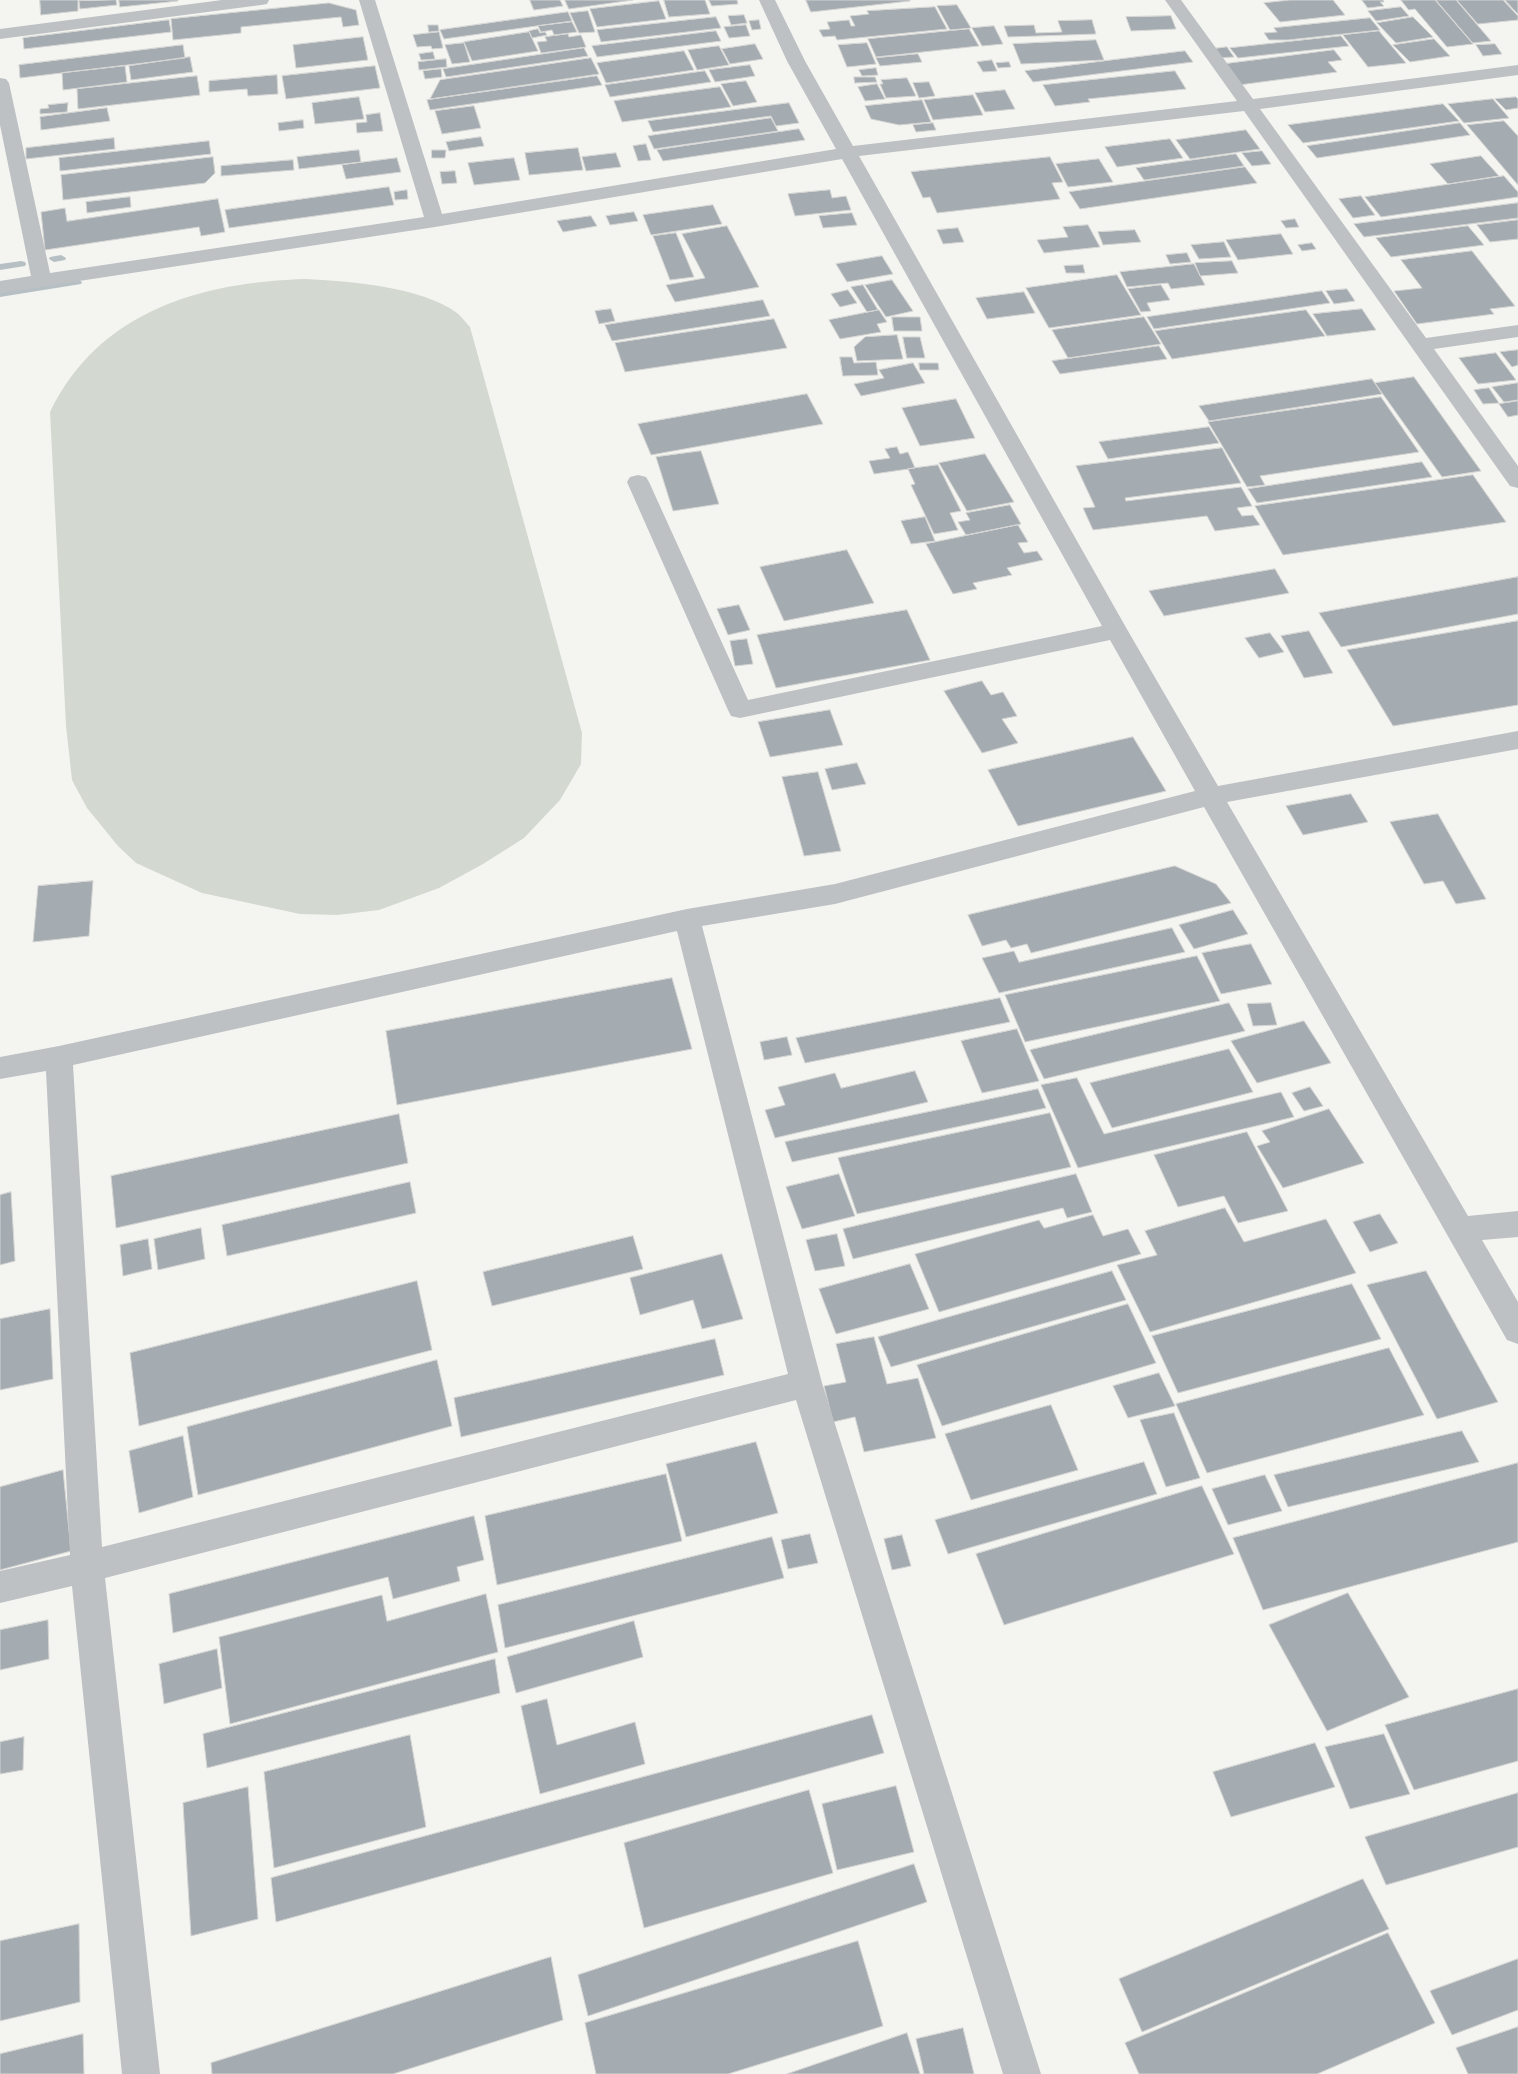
<!DOCTYPE html>
<html>
<head>
<meta charset="utf-8">
<style>
  body { margin:0 }
  canvas { display:block; background:#f4f4f0 }
</style>
</head>
<body>
<canvas width="1518" height="2074"></canvas>
<script>
const ctx = document.querySelector('canvas').getContext('2d');
ctx.lineJoin = 'round';
function paint(path, color) {
  ctx.fillStyle = color;
  ctx.fill(path, 'evenodd');
}
function strokePath(path, color, width, dash) {
  ctx.strokeStyle = color;
  ctx.lineWidth = width;
  ctx.lineCap = dash ? 'butt' : 'round';
  ctx.setLineDash(dash || []);
  ctx.stroke(path);
}
const green = new Path2D(`
  M306,279C348,281 423,287 457,313C462,317 466,323 470,327L582,733L581,764L560,800L524,838L483,864L439,888L379,910L337,915L300,914L202,893L136,863L118,846L87,808L72,780L66,726L50,412C99,311 201,282 306,279Z`);
const stream = new Path2D(`
  M61,255L66,258L65,260L54,262L49,259L50,257Z
  M21,261L25,262L26,264L25,266L0,270V264Z
  M77,279L82,282L81,284L0,297V291Z`);
const building = new Path2D(`
  M40,0H78V11L41,15Z
  M116,0L117,5L80,9L79,1Z
  M119,0H178V1L120,7Z
  M530,0H560L563,6L534,10Z
  M565,0H633L569,9Z
  M664,0H705L710,14L669,17Z
  M709,0H737L738,4L712,6Z
  M806,0H910V1L811,12Z
  M1290,0H1333L1345,15L1280,22L1264,3Z
  M1362,0H1383L1384,2H1380L1384,6L1368,8Z
  M1401,0H1435L1473,44L1447,47L1415,9L1409,10Z
  M1436,0H1456L1491,41L1473,43Z
  M1457,0H1503L1518,16V20L1478,24Z
  M1505,0H1518V14Z
  M659,1L666,19L597,27L590,9Z
  M329,3L356,10L359,25L343,27L341,17L241,27V33L173,40L171,19Z
  M957,5L971,28L950,30L937,6Z
  M935,7L947,29L837,40L835,36L823,37L819,30L830,29L827,22L849,20L851,26H855L850,16L869,14L867,11Z
  M1401,7L1409,16L1376,21L1368,11Z
  M588,11L595,32L579,33L570,13Z
  M568,12L572,21L444,39L440,30Z
  M744,15L747,23L731,25L728,16Z
  M1171,16L1176,29L1131,31L1126,17Z
  M716,17L721,28L601,42L597,30Z
  M1413,17L1433,37L1396,43L1377,23Z
  M1370,18L1380,30L1288,40H1269L1264,33L1277,32L1274,28Z
  M169,20L171,32L24,49L23,38Z
  M759,20L761,29L752,30L749,21Z
  M1092,20L1096,34L1008,37L1004,26L1034,25L1036,33L1062,32L1058,21Z
  M572,22L577,32L554,35L552,30L541,32L538,26Z
  M428,25H438L439,31L429,32Z
  M746,25L750,36L729,38L724,27Z
  M994,26L1003,44L982,46L972,28Z
  M538,29L540,33L545,32L547,35L532,38L529,31Z
  M969,29L979,46L876,57L868,39Z
  M716,31L721,41L597,57L592,46Z
  M1379,31L1406,63L1368,67L1343,35Z
  M439,32L443,48L432,49L431,46L417,47L413,35Z
  M529,32L538,51L472,61L464,42Z
  M568,34L569,37L581,35L586,47L541,53L537,42L547,41L545,37Z
  M1341,36L1349,46L1238,58L1230,48Z
  M363,37L368,60L296,68L293,45Z
  M1434,39L1450,56L1410,62L1393,45Z
  M1096,40L1104,60L1021,64L1013,44Z
  M464,43L470,62L452,64L445,45Z
  M867,43L876,64L847,67L838,45Z
  M755,44L763,59L730,64L722,49Z
  M1495,44L1502,54L1483,56L1476,45Z
  M183,45L185,58L20,78L19,65Z
  M719,46L729,65L697,70L688,50Z
  M1227,47L1234,57L1219,58L1212,49Z
  M584,48L588,56L446,77L443,69Z
  M1334,50L1342,60L1328,62L1337,72L1239,85L1224,64Z
  M684,51L694,70L606,83L597,63Z
  M1185,51L1193,62L1033,82L1025,71Z
  M433,52L435,59L421,60L419,54Z
  M918,54L922,62L880,66L876,58Z
  M190,57L193,72L131,80L129,66Z
  M591,58L599,74L430,99L440,80Z
  M446,59L447,67L419,70L418,62Z
  M992,60L997,71L983,72L977,62Z
  M1009,62L1011,67L998,68L996,63Z
  M750,65L755,76L715,82L709,70Z
  M125,66L127,82L63,90L62,73Z
  M375,66L380,88L286,99L282,76Z
  M876,68L878,75L862,76L859,70Z
  M441,69L442,77L425,79L423,71Z
  M705,71L711,82L610,97L605,85Z
  M1175,71L1186,89L1088,99L1090,102L1055,106L1043,85Z
  M277,75L278,94L248,96L247,89L209,92V81Z
  M197,76L200,95L78,109L77,89Z
  M597,76L602,85L430,110L427,100Z
  M854,77H875L877,82L855,83Z
  M907,78L916,96L886,98L880,84H883L881,80Z
  M746,81L757,102L733,106L721,84Z
  M929,82L935,96L919,98L913,83Z
  M877,84L885,99L865,101L858,87Z
  M720,87L731,107L622,122L614,101Z
  M1005,90L1015,109L985,112L975,93Z
  M973,95L983,115L933,120L924,100Z
  M359,97L364,119L315,124L312,103Z
  M1516,97L1518,99V108L1506,110L1495,99Z
  M1493,99L1509,118L1464,123L1448,104Z
  M922,100L931,122L899,125L871,119L865,106Z
  M68,103L67,112L40,114V109L49,108L48,105Z
  M789,103L799,123L776,126L771,116L653,132L648,121Z
  M1443,104L1459,121L1303,143L1288,125Z
  M474,106L481,128L442,134L435,111Z
  M107,108L110,121L41,130L40,117Z
  M380,113L383,131L357,133L356,123L367,122L366,115Z
  M771,118L778,131L654,149L648,136Z
  M303,120L304,128L279,131L278,123Z
  M1504,121L1518,136V185L1467,125Z
  M933,123L936,130L916,132L913,125Z
  M1460,123L1470,135L1317,158L1307,146Z
  M799,129L805,140L663,161L657,150Z
  M1246,130L1260,149L1190,159L1176,140Z
  M481,137L484,146L449,151L446,142Z
  M114,138L115,149L26,159V148Z
  M1170,139L1183,158L1117,167L1105,147Z
  M209,141L211,154L60,171L59,158Z
  M646,144L651,160L638,161L633,146Z
  M578,148L583,170L529,175L525,153Z
  M359,150L361,162L299,169L297,157Z
  M432,150H446L445,158H432Z
  M1262,151L1271,164L1252,166L1242,153Z
  M616,153L621,167L586,171L582,157Z
  M1236,154L1244,166L1144,180L1136,168Z
  M1481,156L1499,176L1448,184L1430,164Z
  M213,157L215,173L205,183L63,200L61,175Z
  M1050,157L1063,182L1052,183L1060,199L937,213L930,197L923,198L911,172Z
  M397,158L401,172L346,179L342,165Z
  M514,158L520,180L474,185L468,163Z
  M1099,159L1113,182L1068,187L1056,164Z
  M293,160L294,170L221,176V166Z
  M1245,167L1257,183L1080,209L1069,192Z
  M455,171L457,183L442,184L440,172Z
  M1504,176L1518,192V197L1381,217L1365,197Z
  M389,187L394,205L229,228L225,210Z
  M407,190L408,199L395,200L394,192Z
  M830,190L832,198L846,196L851,210L795,216L788,194Z
  M1361,196L1375,215L1353,218L1339,199Z
  M130,197L131,207L87,213L86,202Z
  M218,199L225,232L201,236L199,227L45,250L41,212L65,208L67,221Z
  M1518,203V218L1364,237L1354,224Z
  M713,205L722,224L651,235L643,215Z
  M634,212L638,221L610,225L606,216Z
  M852,213L857,225L823,228L819,216Z
  M591,216L597,226L563,232L557,221Z
  M1295,219L1299,227L1286,228L1281,221Z
  M1518,220V239L1490,242L1477,225Z
  M1088,225L1100,247L1044,253L1037,240L1068,237L1063,227Z
  M727,226L759,287L675,302L666,285L705,278L682,234Z
  M1468,226L1484,245L1391,257L1376,238Z
  M958,228L964,242L943,244L937,230Z
  M1135,230L1141,242L1103,245L1098,232Z
  M676,233L694,277L670,280L653,236Z
  M1281,234L1293,254L1238,260L1226,240Z
  M1224,242L1231,257L1199,259L1191,245Z
  M1312,243L1316,249L1302,251L1298,245Z
  M1472,251L1515,306L1490,309L1494,314L1417,324L1394,291L1422,288L1401,260Z
  M1187,253L1191,262L1170,264L1166,255Z
  M882,256L893,274L847,282L836,264Z
  M1232,261L1238,273L1200,276L1195,263Z
  M1194,264L1205,285L1171,289L1168,283L1127,287L1120,272Z
  M1083,265L1085,273H1066L1064,266Z
  M1117,275L1141,315L1049,328L1026,288Z
  M892,280L913,311L886,317L865,285Z
  M863,285L878,310L867,312L851,287Z
  M1161,285L1170,300L1147,303L1151,311L1141,312L1128,289Z
  M1347,289L1355,301L1334,304L1326,291Z
  M848,290L857,303L840,307L831,294Z
  M1322,291L1330,303L1154,329L1147,317Z
  M1024,292L1035,313L987,319L976,298Z
  M763,300L770,316L612,341L605,325Z
  M611,309L615,321L599,324L595,311Z
  M1362,309L1376,330L1327,336L1313,314Z
  M879,310L887,322L877,324L881,332L840,339L829,320Z
  M1306,310L1325,336L1172,359L1155,331Z
  M892,317H920L922,331H894Z
  M1144,317L1161,344L1068,358L1052,330Z
  M774,319L787,348L625,372L615,343Z
  M897,335L903,359L857,361L854,347L865,337Z
  M903,337H920L925,358H907Z
  M1159,346L1167,359L1060,374L1052,361Z
  M1518,350V365L1512,367L1500,352Z
  M1496,353L1516,380L1478,384L1459,358Z
  M840,357H852L854,363L876,362L878,375L843,376Z
  M913,363L925,383L861,396L854,384L884,378L879,370Z
  M919,363H938L939,370H920Z
  M1414,377L1481,471L1442,477L1375,383Z
  M1372,379L1382,394L1209,421L1199,406Z
  M1518,383V400L1504,402L1492,387Z
  M1489,388L1499,403L1483,404L1474,390Z
  M807,394L823,424L651,455L638,424Z
  M1381,397L1419,452L1260,476L1265,485L1247,487L1208,422Z
  M956,399L975,438L920,446L902,408Z
  M1518,401V415L1508,417L1499,404Z
  M1209,427L1219,443L1108,459L1099,442Z
  M897,447L900,454L908,452L915,468L874,474L869,461L890,458L885,449Z
  M1222,448L1241,483L1125,498L1126,501L1241,487L1252,506L1237,508L1242,516L1253,515L1260,525L1215,531L1207,516L1093,530L1083,508L1095,507L1076,466Z
  M701,451L719,504L673,511L656,457Z
  M985,454L1014,502L967,511L939,463Z
  M1422,462L1432,477L1257,503L1248,489Z
  M938,465L961,511L950,513L958,530L934,534L911,485L915,484L908,469Z
  M1473,475L1506,522L1283,555L1255,506Z
  M1010,505L1021,524L966,535L958,522L970,520L966,513Z
  M925,517L935,541L911,544L901,521Z
  M1018,525L1028,542L1018,543L1024,553L1037,551L1043,560L1007,568L1012,575L973,583L977,589L953,594L926,544Z
  M847,550L874,603L784,621L760,567Z
  M1275,569L1289,593L1164,616L1149,591Z
  M1518,577V614L1341,647L1319,613Z
  M739,605L750,630L728,635L717,609Z
  M907,610L930,660L776,688L757,635Z
  M1518,621V705L1393,726L1347,650Z
  M1309,631L1333,673L1304,678L1281,636Z
  M1270,633L1284,652L1259,658L1245,638Z
  M747,639L753,664L735,666L730,641Z
  M982,681L991,695L1003,692L1017,716L1002,719L1018,743L982,753L944,691Z
  M830,710L843,745L770,757L758,722Z
  M1133,737L1166,791L1018,826L988,770Z
  M857,763L866,784L832,790L825,769Z
  M818,772L841,851L804,856L782,777Z
  M1351,794L1368,822L1303,835L1286,806Z
  M1438,814L1486,899L1456,904L1443,881L1424,884L1390,822Z
  M1175,866L1216,884L1231,903L1031,953L1027,944L1011,948L1006,940L982,946L968,915Z
  M93,881L89,936L33,942L38,886Z
  M1233,910L1248,934L1194,949L1179,925Z
  M1172,928L1185,952L999,993L982,958L1014,951L1019,962Z
  M1251,944L1272,984L1221,994L1202,953Z
  M1197,956L1220,1001L1025,1042L1005,995Z
  M672,978L692,1049L397,1105L386,1031Z
  M1000,998L1010,1022L805,1063L796,1038Z
  M1229,1003L1245,1031L1044,1079L1030,1050Z
  M1271,1003L1277,1025L1253,1026L1247,1004Z
  M1304,1021L1331,1063L1257,1083L1231,1041Z
  M1017,1029L1039,1081L982,1093L961,1041Z
  M787,1037L792,1055L764,1060L760,1042Z
  M1229,1049L1253,1092L1112,1128L1090,1083Z
  M915,1071L928,1102L775,1138L765,1110L785,1105L778,1087L835,1073L841,1088Z
  M1077,1078L1104,1134L1281,1092L1294,1117L1078,1168L1041,1085Z
  M1310,1087L1323,1106L1304,1111L1292,1093Z
  M1038,1089L1046,1108L792,1162L785,1142Z
  M1329,1109L1364,1163L1283,1188L1257,1146L1270,1142L1262,1131Z
  M1050,1113L1071,1167L857,1214L838,1158Z
  M399,1114L408,1163L116,1228L111,1176Z
  M1247,1132L1288,1211L1238,1223L1224,1196L1178,1207L1154,1155Z
  M839,1174L855,1216L802,1229L786,1187Z
  M1076,1174L1092,1212L1067,1218L1063,1208L853,1259L843,1229Z
  M410,1182L416,1213L227,1256L222,1225Z
  M11,1192L15,1261L0,1265V1195Z
  M1225,1208L1244,1242L1326,1219L1356,1273L1150,1332L1117,1265L1157,1255L1145,1231Z
  M1380,1214L1398,1243L1370,1252L1353,1222Z
  M1093,1215L1103,1236L1128,1229L1141,1254L939,1312L915,1254L1039,1220L1044,1228Z
  M201,1228L205,1259L158,1270L154,1239Z
  M837,1234L845,1266L815,1271L806,1240Z
  M633,1236L643,1269L492,1306L483,1272Z
  M148,1239L152,1269L123,1276L120,1245Z
  M722,1254L743,1319L702,1329L693,1300L640,1315L630,1278Z
  M910,1264L929,1309L836,1334L819,1289Z
  M1112,1271L1126,1300L891,1367L878,1337Z
  M1426,1271L1498,1402L1437,1419L1367,1285Z
  M417,1281L432,1350L139,1426L130,1353Z
  M1352,1284L1381,1339L1178,1393L1152,1336Z
  M1128,1304L1156,1363L942,1426L917,1365Z
  M50,1309L53,1379L0,1390V1319Z
  M874,1337L887,1384L918,1378L936,1438L864,1452L855,1417L833,1422L824,1386L846,1382L836,1344Z
  M715,1339L724,1375L461,1437L454,1398Z
  M1389,1348L1424,1415L1207,1473L1176,1404Z
  M437,1360L452,1426L198,1495L187,1427Z
  M1159,1373L1175,1406L1128,1418L1113,1386Z
  M1051,1405L1078,1470L971,1500L945,1434Z
  M1174,1413L1200,1478L1166,1487L1140,1420Z
  M1462,1431L1479,1462L1288,1507L1274,1475Z
  M183,1436L193,1497L139,1513L129,1451Z
  M756,1442L778,1513L686,1537L666,1464Z
  M1144,1462L1157,1494L948,1554L935,1520Z
  M1518,1463V1542L1263,1610L1233,1538Z
  M63,1470L71,1551L0,1570V1487Z
  M666,1474L682,1541L497,1585L485,1516Z
  M1265,1475L1282,1511L1228,1525L1212,1489Z
  M1202,1486L1234,1554L1004,1625L976,1554Z
  M474,1516L484,1560L457,1567L460,1581L393,1599L388,1577L173,1633L169,1594Z
  M810,1534L818,1563L788,1569L781,1540Z
  M902,1535L911,1566L892,1570L884,1539Z
  M772,1537L784,1578L505,1648L498,1605Z
  M1348,1593L1409,1697L1327,1731L1269,1625Z
  M486,1594L498,1652L230,1724L219,1637L382,1595L387,1621Z
  M48,1620L49,1659L0,1670V1630Z
  M634,1621L643,1657L516,1693L507,1657Z
  M217,1649L222,1688L164,1704L159,1664Z
  M495,1659L500,1693L207,1768L203,1734Z
  M1518,1689V1761L1414,1790L1385,1725Z
  M547,1699L557,1745L635,1722L645,1764L540,1794L521,1706Z
  M872,1715L884,1753L276,1922L271,1878Z
  M1384,1734L1410,1794L1350,1809L1325,1747Z
  M410,1735L426,1827L274,1868L264,1772Z
  M24,1737L23,1770L0,1774V1742Z
  M1315,1743L1335,1787L1231,1817L1213,1772Z
  M896,1786L914,1852L837,1870L822,1804Z
  M248,1787L258,1919L191,1936L183,1803Z
  M809,1790L833,1873L644,1928L624,1843Z
  M1518,1793V1847L1386,1885L1365,1837Z
  M914,1864L927,1902L588,2016L578,1975Z
  M1363,1879L1389,1929L1142,2032L1119,1979Z
  M79,1924L80,2002L0,2021V1941Z
  M1388,1933L1435,2023L1317,2074H1139L1125,2043Z
  M858,1941L883,2026L728,2074H596L585,2023Z
  M551,1957L563,2020L393,2074H212L211,2063Z
  M1518,1959V2010L1452,2035L1430,1991Z
  M1518,2027V2074H1468L1456,2048Z
  M963,2028L974,2074H924L916,2039Z
  M907,2033L920,2074H787Z
  M83,2034L84,2074H0V2054Z`);
const minor = new Path2D(`
  M222,0H269L267,4L261,5L0,39V29Z
  M359,0H375L442,214L836,149L787,61L759,0H775L805,61L853,146L1237,101L1165,0H1181L1253,99L1518,65V75L1260,109L1426,338L1518,325V337L1434,349L1518,466V488L1510,486L1244,111L859,156L1128,631L1218,786L1518,731V749L1227,802L1468,1216L1518,1211V1237L1482,1240L1518,1302V1344L1507,1340L1204,807L835,904L702,926L822,1383L1041,2074H1003L796,1400L105,1578L160,2074H122L72,1586L0,1603V1571L70,1555L46,1071L0,1079V1057L59,1046L687,909L835,884L1195,791L1110,640L740,718L731,716L728,710L627,482L630,477L638,475L646,477L649,482L748,700L1102,626L842,159L435,227L0,293V281L31,276L0,125V78L6,79L9,83L50,273L424,217ZM677,931L788,1374L102,1547L73,1065Z`);
paint(green, '#d3d9d0');
paint(stream, '#b6c0c4');
paint(building, '#a4abb1');
strokePath(building, '#d5d5d3', 1);
paint(minor, '#bdc1c4');
</script>
</body>
</html>
